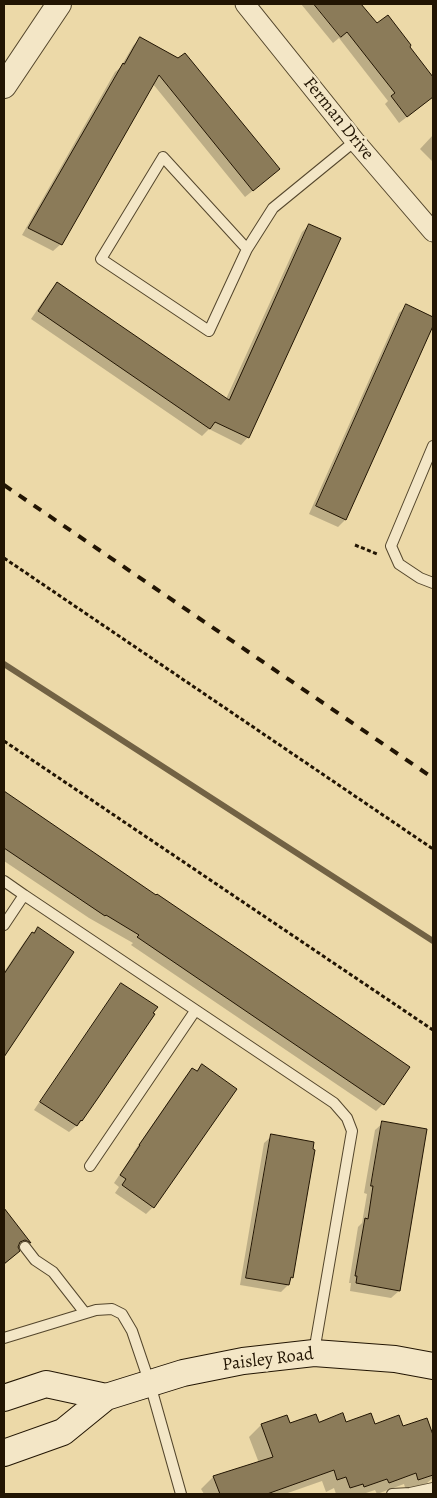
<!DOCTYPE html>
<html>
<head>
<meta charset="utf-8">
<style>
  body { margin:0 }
  #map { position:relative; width:437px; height:1498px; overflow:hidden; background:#ecd9a8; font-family:Alegreya,serif }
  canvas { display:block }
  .frame { position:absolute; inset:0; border:5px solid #221503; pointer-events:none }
</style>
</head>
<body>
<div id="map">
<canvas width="437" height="1498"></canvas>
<div class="frame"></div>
</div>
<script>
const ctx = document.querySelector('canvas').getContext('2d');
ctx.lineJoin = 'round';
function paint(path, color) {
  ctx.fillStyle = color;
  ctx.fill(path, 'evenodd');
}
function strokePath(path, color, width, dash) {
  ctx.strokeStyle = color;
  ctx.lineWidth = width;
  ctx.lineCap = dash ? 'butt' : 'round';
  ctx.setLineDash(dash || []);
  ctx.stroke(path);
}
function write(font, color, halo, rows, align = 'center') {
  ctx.font = font + ' Alegreya,serif';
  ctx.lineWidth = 5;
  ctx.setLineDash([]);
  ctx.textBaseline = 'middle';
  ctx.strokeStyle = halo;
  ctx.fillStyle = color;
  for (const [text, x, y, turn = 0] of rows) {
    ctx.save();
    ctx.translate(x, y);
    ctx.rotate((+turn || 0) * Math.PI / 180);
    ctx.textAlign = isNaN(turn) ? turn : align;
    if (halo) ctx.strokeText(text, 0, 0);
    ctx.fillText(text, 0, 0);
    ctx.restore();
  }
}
const shadow = new Path2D(`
  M301,4H359L376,25L408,47L433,79V97L399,123L385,104L388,101L339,38L333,43Z
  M140,38L271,176L245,197L153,84L61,244L53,251L22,235L115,72L120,68L133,46Z
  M433,135V162L420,149Z
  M309,225L248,437L241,445L209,429L202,436L31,319L50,291L57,283L226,399L302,232Z
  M406,306L433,318V324L345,520L338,527L309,514L399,313Z
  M4,793L156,897L383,1104L376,1111L131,945L133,943L89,918L4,861Z
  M32,934L6,1049L4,1047V972L25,941Z
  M121,985L153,1015L82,1121L69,1132L34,1110L114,992Z
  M192,1069L153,1207L146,1214L115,1193L119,1187L114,1183L134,1153H133L185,1077Z
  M383,1123L399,1291L391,1298L350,1291L351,1283H349L358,1227L362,1223L367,1194L364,1193L375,1130Z
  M272,1136L306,1196L291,1277L289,1280L288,1285L281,1292L240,1285L264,1143Z
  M4,1210L29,1242L4,1265Z
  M286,1416L289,1425L346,1423L403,1428L426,1419L433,1439V1478L427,1483L406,1491L404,1484L377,1494L375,1490L363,1494H336L334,1488L326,1492L322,1481L285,1494H204L201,1489L213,1477L259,1463L249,1437L261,1425Z`);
const stream = new Path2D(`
  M4,664L433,941`);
const building = new Path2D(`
  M314,4H361L377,23L388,15L411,45L410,47L433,77V97L407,117L391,96L395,93L347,32L341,37Z
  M140,37L178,58L185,53L280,169L253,191L159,75L62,245L28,228L123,63L124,64Z
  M309,224L341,238L249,438L215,422L210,429L38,311L57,282L229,400Z
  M406,304L433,317V326L346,520L316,506Z
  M4,791L156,895L157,894L247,955L410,1067L384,1105L137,937L139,935L106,915L105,916L4,848Z
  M38,927L74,952L4,1057V974L32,932L34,933Z
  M121,983L158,1007L153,1013L155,1014L98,1098L82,1121L81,1120L77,1126L40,1102Z
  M202,1064L237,1089L154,1208L122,1185L126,1179L120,1175L140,1145H139L192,1068L197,1071Z
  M382,1121L427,1129L400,1291L356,1283L357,1276H355L365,1218L368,1219L373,1186H371Z
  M271,1134L314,1142L313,1149L315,1150L307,1196L293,1278L291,1277L289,1285L246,1278Z
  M4,1208L31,1243L25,1240L20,1242L18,1247L20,1251L4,1264Z
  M343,1413L346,1422L371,1413L375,1424L399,1415L403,1426L427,1418L433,1435V1475L418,1480L416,1473L389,1483L387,1479L364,1487L363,1484L350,1488L346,1477L337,1480L334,1470L267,1494H220L213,1476L273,1457L261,1424L287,1415L290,1423L316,1414L319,1422Z`);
const path = new Path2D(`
  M355,545L377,554
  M4,558L433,849
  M4,741L433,1030`);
const service = new Path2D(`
  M247,249L163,157L101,259L209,331L247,249L273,208L355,141
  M433,446L391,546L399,564L420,578L433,583
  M4,881L24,895L4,925
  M24,895L334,1103L347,1118L352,1131L314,1352
  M90,1166L195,1011
  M25,1247L35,1260L53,1272L85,1313
  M4,1338L96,1310L112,1309L122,1314L132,1331L150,1384L181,1494
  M392,1494L410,1493L433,1488`);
const minor = new Path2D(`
  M245,4L355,141L433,232`);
const tertiary = new Path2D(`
  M4,86L59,4`);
const secondary = new Path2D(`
  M4,1398L46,1384L106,1397
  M4,1453L63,1432L106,1397L183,1373L243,1361L314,1353L395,1359L433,1366`);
const rail = new Path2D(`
  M4,485L433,778`);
const streetNames = [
  ["Ferman Drive",338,119,51],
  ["Paisley Road",268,1360,-7]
];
paint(shadow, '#0003');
strokePath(stream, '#726244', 6);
paint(building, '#8b7b59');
strokePath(building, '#221503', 1);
strokePath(service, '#54462c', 12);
strokePath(minor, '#54462c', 21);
strokePath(tertiary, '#54462c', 26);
strokePath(secondary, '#221503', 28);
strokePath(path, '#221503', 3, [4, 2.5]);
strokePath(service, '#f3e6c6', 10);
strokePath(minor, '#f3e6c6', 19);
strokePath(tertiary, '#f3e6c6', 24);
strokePath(secondary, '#f3e6c6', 26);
strokePath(rail, '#221503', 4, [9, 9]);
write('18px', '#221503', '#f3e6c6', streetNames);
</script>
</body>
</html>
